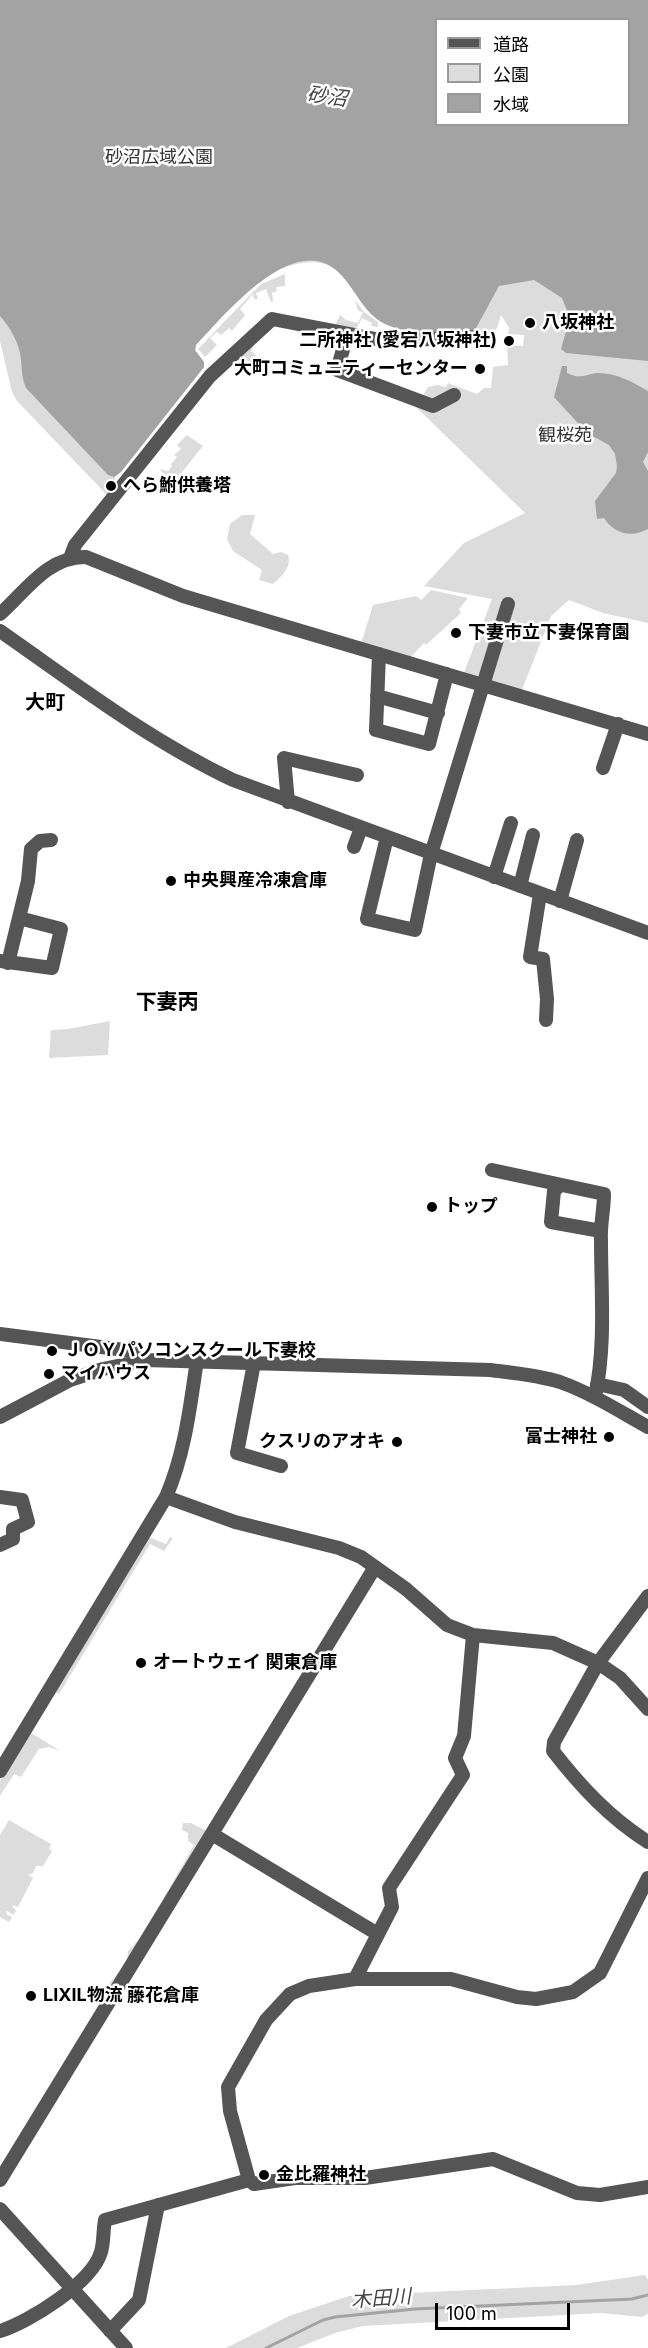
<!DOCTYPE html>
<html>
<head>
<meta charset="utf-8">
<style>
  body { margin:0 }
  #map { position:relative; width:648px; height:2348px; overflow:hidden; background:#fff; font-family:Inter,"Noto Sans JP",sans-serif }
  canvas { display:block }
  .legend { position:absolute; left:435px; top:18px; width:195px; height:108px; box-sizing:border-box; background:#fff; border:2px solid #999; margin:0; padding:8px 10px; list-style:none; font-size:18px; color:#000 }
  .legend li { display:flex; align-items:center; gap:12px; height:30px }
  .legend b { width:30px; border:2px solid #999 }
  .scale { position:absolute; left:435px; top:2303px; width:135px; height:27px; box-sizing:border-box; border:3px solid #000; border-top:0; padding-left:8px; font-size:18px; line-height:21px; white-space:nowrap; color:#000; -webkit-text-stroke:4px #fff; paint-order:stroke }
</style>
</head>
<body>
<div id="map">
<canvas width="648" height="2348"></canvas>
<ul class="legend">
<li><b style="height:8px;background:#555"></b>道路</li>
<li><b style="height:16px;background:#dcdcdc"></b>公園</li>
<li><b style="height:16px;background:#a3a3a3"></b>水域</li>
</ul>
<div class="scale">100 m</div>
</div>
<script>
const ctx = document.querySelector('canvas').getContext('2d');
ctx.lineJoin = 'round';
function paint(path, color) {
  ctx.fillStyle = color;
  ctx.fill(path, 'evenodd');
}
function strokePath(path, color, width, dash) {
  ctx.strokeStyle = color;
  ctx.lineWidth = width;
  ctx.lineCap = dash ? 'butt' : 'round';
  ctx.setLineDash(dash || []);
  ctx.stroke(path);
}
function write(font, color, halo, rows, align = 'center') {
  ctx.font = font + ' Inter,"Noto Sans JP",sans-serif';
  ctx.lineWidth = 5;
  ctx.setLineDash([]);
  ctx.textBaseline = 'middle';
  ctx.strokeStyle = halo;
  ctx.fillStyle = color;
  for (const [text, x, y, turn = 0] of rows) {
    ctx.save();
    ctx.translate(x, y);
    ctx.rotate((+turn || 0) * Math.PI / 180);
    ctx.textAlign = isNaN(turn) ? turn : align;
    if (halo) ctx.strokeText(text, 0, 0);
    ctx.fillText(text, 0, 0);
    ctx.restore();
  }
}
const green = new Path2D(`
  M0,0H648V623L603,613L569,600L551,616L520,695L462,678L492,599L424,586L464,543L525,513L412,403L419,402L428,387L437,385L446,387L448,383L477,394L484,388H491L493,367L508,365L507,345L523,346L524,335L508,334L509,328L501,315L497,328L490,335C459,323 423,339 391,326C365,316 356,289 337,271C316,251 272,269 253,285C232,303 214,326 196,345L195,350L204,362V367L121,472L115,477V488L107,495L17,401L12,392L0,341ZM436,20H628V124H436Z
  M285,274V286L276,287L277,291L272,293L273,301L271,302L266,289L256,293L258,299H254L253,294L240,309L245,315L232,331L229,328L221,335L217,332L210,338L217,345L205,357L198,349L252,293L261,284Z
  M355,300L364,312L378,322V327L371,326L372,323L362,318L354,333L335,325L340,315L346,320L358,323L363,312L358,311Z
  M258,338L251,351L259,358H263L256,368L235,358Z
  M187,435L203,446L178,477L169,478L159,469L168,471L172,466L171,464L177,457L174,455L181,449L177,445Z
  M242,515H255L250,534L273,554L281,552L288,555C292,567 282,576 273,584L259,580L262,570L233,551L227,539L230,524Z
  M431,590L468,598L459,609L461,613L426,645L424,643L409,659L361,644L373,605L416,596L421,600Z
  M110,1021L108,1055L49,1058L51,1030L68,1029Z
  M149,1537L166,1544L170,1537L173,1538L164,1551L150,1544L59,1694L55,1692Z
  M30,1732L60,1751L49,1747L39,1749L21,1777L14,1774L0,1796V1781Z
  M9,1820L51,1844L49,1849L52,1851L43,1866H36L33,1873L28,1875L33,1878L18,1907L12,1905L16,1911L13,1915L6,1910L7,1915L12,1917L9,1922L0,1917V1835Z
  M183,1823H191L209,1832L105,1999L103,1991L127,1962L128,1951L142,1936L194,1845L188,1841V1833L182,1830Z
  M645,2275L648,2280V2314L642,2317L602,2313L363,2326L335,2333L297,2348H226L289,2316L349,2296L576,2285Z`);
const water = new Path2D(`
  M0,0H648V361L566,353L561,349L570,318L562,298L534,280L499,286L475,330C446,332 413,337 385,324C362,313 355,286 336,270C291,232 223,317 196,345L195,350L204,362V367L121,472L114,477L108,475L26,388C22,379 22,370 21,360C20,344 10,327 0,316ZM436,20H628V124H436Z
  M562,366H567V373C580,380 586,374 598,373C616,373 633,382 648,391V452L643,462L648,471V529C632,538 614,534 604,518L597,519L595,501L616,473L617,466L615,454L609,445L587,433L554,397Z`);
const stream = new Path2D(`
  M266,2348L323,2320L335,2317L415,2309L632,2299L648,2295`);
const minor = new Path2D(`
  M347,336L337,370L433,406L454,395
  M70,558L75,545L210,376L272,319L386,341L475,337
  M0,614C25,592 48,556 86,557L183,596L648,734
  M0,631C76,684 149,740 233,780L648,933
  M379,654L376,730L429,744L447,674
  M377,696L438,713
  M603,768L618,724
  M288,802L284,758L357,775
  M387,837L367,919L415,930L431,854L508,604
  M354,847L361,828
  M494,877L511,823
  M520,886L533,835
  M540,894L530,957L543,959L547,999L546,1020
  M560,901L577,840
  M0,961L52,968L61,929L19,918
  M8,963L28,881L31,849L40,841L51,840
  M492,1170L604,1194C604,1210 600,1225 601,1240C601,1293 606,1345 595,1397
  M559,1186L554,1191L551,1222L601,1231
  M0,1334L132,1351L146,1360
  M254,1363L237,1453L281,1466
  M597,1384L624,1390L648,1407
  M0,1417L70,1380L103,1369L146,1360L490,1370C513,1373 537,1375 560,1382C591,1393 619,1411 648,1427
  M0,1497L22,1500L28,1522L13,1529V1539L0,1545
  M166,1497L235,1522L339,1548L361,1557L406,1589L447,1625L473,1635L553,1643L598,1663L620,1678L648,1709
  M648,1596L598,1663L554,1742L553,1751C581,1787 610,1818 648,1842
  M0,1771L166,1497C185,1453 190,1407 197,1360
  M212,1834L376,1933
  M355,1979L392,1907L389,1888L463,1775L455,1758L464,1736L473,1635
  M0,2180L375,1567
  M249,2180L230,2111L228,2087L266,2020L290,1994L309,1986L355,1979H451L517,1997L536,1999L573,1992L600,1973L648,1878
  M0,2209L126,2348
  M0,2331C29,2322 92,2283 101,2252C104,2242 103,2230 105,2220L249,2180L254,2184L295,2178H365L493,2159L577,2193L600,2195L648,2187
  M110,2331L139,2300L158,2205`);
const markers = [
  [530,323,6,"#000"],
  [509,341,6,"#000"],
  [480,369,6,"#000"],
  [111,486,6,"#000"],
  [456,633,6,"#000"],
  [171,881,6,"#000"],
  [432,1207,6,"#000"],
  [52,1351,6,"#000"],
  [49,1374,6,"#000"],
  [609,1437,6,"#000"],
  [397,1442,6,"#000"],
  [141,1663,6,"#000"],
  [31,1996,6,"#000"],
  [264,2175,6,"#000"]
];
const parkNames = [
  ["砂沼広域公園",159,158],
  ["観桜苑",565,436]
];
const poiNames = [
  ["八坂神社",542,323],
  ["二所神社 (愛宕八坂神社)",497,341,"right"],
  ["大町コミュニティーセンター",468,369,"right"],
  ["へら鮒供養塔",123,486],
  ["下妻市立下妻保育園",468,633],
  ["中央興産冷凍倉庫",183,881],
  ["トップ",444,1207],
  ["ＪＯＹパソコンスクール下妻校",64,1351],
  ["マイハウス",61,1374],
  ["富士神社",597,1437,"right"],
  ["クスリのアオキ",385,1442,"right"],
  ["オートウェイ 関東倉庫",153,1663],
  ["LIXIL物流 藤花倉庫",43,1996],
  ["金比羅神社",276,2175]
];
const waterNames = [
  ["砂沼",327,97,8],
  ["木田川",381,2299,-4]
];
const neighbourhoodNames = [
  ["大町",45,703]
];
const quarterNames = [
  ["下妻丙",167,1003]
];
paint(green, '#dcdcdc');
paint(water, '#a3a3a3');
strokePath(stream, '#a3a3a3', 3);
strokePath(minor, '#555', 14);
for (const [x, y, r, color] of markers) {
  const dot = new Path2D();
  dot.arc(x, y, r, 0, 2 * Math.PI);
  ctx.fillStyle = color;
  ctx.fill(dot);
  strokePath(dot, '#fff', 2);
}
write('18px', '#333', '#fff', parkNames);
write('bold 18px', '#000', '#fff', poiNames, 'left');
write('italic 20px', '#444', '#fff', waterNames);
write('bold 20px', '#000', '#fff', neighbourhoodNames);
write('bold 21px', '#000', '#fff', quarterNames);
</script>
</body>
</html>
